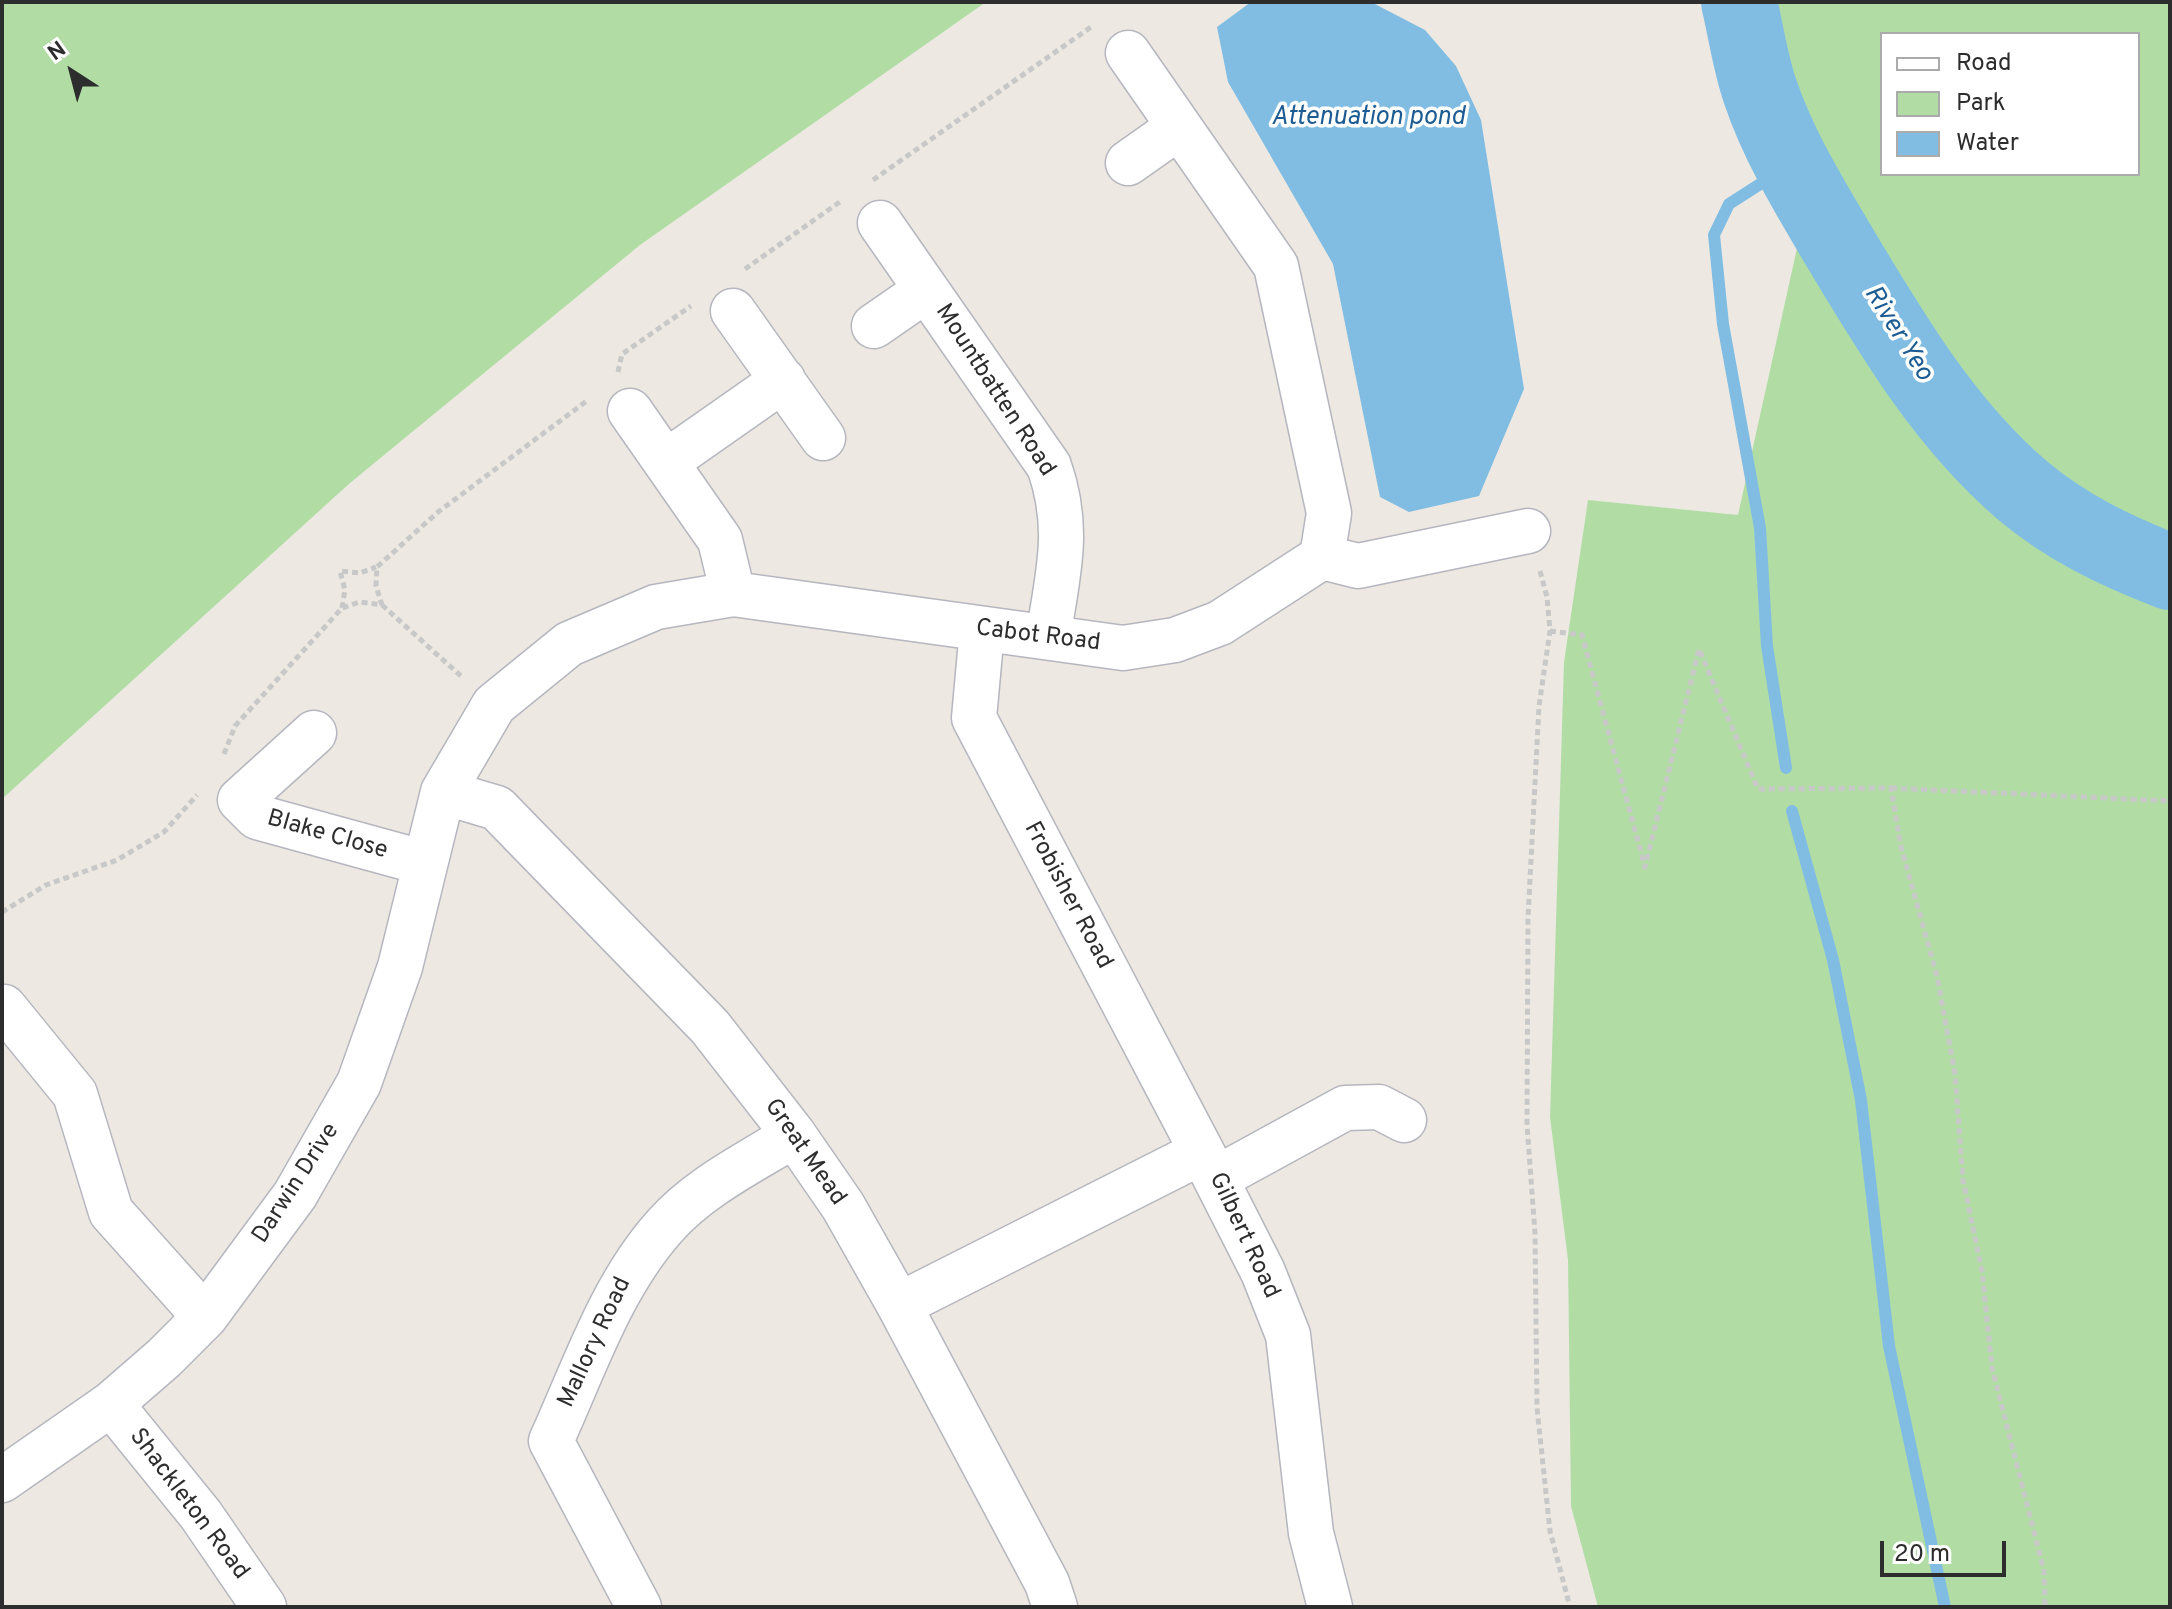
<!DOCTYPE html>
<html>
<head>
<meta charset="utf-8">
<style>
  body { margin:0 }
  #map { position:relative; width:2172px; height:1609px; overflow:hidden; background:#ede9e2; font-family:Overpass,sans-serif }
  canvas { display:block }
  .frame { position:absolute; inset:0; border:4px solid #2d2d2d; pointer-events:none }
  .legend { position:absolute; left:1880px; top:32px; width:260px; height:144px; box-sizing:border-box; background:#fff; border:2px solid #ababab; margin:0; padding:10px 14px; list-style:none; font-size:24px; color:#2d2d2d }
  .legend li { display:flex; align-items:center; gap:16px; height:40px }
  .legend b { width:40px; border:2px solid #ababab }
  .north { position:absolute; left:32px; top:32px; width:80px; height:80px; -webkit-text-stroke:6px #fff; paint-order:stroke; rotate:324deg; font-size:22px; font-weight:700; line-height:32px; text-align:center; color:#2d2d2d }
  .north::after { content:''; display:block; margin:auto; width:28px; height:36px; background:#2d2d2d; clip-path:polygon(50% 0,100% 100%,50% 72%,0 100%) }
  .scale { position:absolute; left:1880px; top:1541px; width:126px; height:36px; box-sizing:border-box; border:4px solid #2d2d2d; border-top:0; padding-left:10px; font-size:24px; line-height:28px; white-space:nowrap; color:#2d2d2d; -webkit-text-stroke:6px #fff; paint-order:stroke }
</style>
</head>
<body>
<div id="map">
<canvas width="2172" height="1609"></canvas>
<div class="frame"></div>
<ul class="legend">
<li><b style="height:10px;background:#fff"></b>Road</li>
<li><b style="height:22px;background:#b1dda5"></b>Park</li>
<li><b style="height:22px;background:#81bde3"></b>Water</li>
</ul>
<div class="north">N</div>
<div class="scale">20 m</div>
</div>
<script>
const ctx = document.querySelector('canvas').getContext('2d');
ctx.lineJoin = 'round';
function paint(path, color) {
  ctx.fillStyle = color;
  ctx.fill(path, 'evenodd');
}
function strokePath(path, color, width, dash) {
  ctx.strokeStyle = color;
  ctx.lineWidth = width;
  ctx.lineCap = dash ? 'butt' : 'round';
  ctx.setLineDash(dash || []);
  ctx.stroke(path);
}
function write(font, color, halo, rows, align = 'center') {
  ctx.font = font + ' Overpass,sans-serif';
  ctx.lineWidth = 7;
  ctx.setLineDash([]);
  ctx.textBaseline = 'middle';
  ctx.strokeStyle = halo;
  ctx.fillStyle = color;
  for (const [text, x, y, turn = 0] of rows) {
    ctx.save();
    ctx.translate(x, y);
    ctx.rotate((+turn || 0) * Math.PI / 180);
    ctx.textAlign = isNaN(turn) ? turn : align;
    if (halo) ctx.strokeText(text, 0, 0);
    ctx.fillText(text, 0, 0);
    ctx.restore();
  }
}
const green = new Path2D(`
  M2,2H986L640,245L350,483L2,799Z
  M1716,2H2170V1607H1598L1571,1506L1568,1260L1550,1117L1564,662L1588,500L1738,515L1797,248ZM1882,34H2138V174H1882Z`);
const water = new Path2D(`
  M1251,2H1371L1425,30L1456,66L1481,120L1524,389L1479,496L1409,512L1380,497L1333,264L1228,82L1217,27Z`);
const stream = new Path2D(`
  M1786,768L1767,646L1760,528L1723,324L1714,235L1729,204L1793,163
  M1792,811L1833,960L1861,1100L1889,1346L1945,1607`);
const river = new Path2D(`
  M1739,2C1746,31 1750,62 1760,91C1779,148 1813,202 1843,253C1894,338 1946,425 2022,490C2067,528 2116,551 2170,572`);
const path = new Path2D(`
  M873,180L1091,27
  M745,269L841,201
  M618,372L622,354L691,306
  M1540,571L1547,597L1550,631L1539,706L1528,918L1527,1125L1535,1233L1537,1408L1550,1531L1570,1607
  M382,605L461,676
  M342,608L345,590L340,571L360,573L376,567
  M1550,631L1582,635L1645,867L1699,649L1758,789L1891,788L1901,847L1937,976L1955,1074L1963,1180L1982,1271L1992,1368L2044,1571L2045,1607
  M224,754L235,726L342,608L360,602L382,605L376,586L377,567L438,512L588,400
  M1891,788L2170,801
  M2,912L46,885L117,860L164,832L197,795`);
const minor = new Path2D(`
  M1128,53L1276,266L1329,513L1322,557
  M1128,163L1179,127
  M880,223L1049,466C1071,528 1058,574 1048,637
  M733,311L823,438
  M874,326L926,290
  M630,411L720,540L733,594
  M666,462L783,380
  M982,630L974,718L1202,1152
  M314,733L240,800L257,817L425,863
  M443,792L497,808L710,1027L794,1135L843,1206L899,1305L1047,1583L1055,1607
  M4,1007L75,1094L111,1212L205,1317
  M1217,1178L1345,1108L1379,1107L1404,1120
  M899,1305L1202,1152L1263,1272L1288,1335L1311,1533L1330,1607
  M111,1404L201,1515L264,1607
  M2,1480L111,1404L164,1358L205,1317L295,1195L359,1083L400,967L443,792L494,705L569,644L656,607L733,594L1123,648L1175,640L1220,623L1322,557L1358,566L1528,531
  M639,1607L551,1441C584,1369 611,1286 665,1226C699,1187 751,1162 794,1135`);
const streetNames = [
  ["Mountbatten Road",994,391,57],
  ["Cabot Road",1038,637,7],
  ["Blake Close",327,836,16],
  ["Frobisher Road",1067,896,62],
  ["Great Mead",804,1153,55],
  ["Darwin Drive",297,1184,-57],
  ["Gilbert Road",1243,1236,65],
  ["Mallory Road",596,1343,-65],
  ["Shackleton Road",188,1505,53]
];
const waterNames = [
  ["Attenuation pond",1368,119],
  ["River Yeo",1897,334,58]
];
paint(green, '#b1dda5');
paint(water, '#81bde3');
strokePath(stream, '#81bde3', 12);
strokePath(river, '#81bde3', 76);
strokePath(minor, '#b5b6bf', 47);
strokePath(path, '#c8c8c8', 5, [6, 4]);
strokePath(minor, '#fff', 44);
write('24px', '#2d2d2d', '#fff', streetNames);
write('italic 26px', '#1d5c92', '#fff', waterNames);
</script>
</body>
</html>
